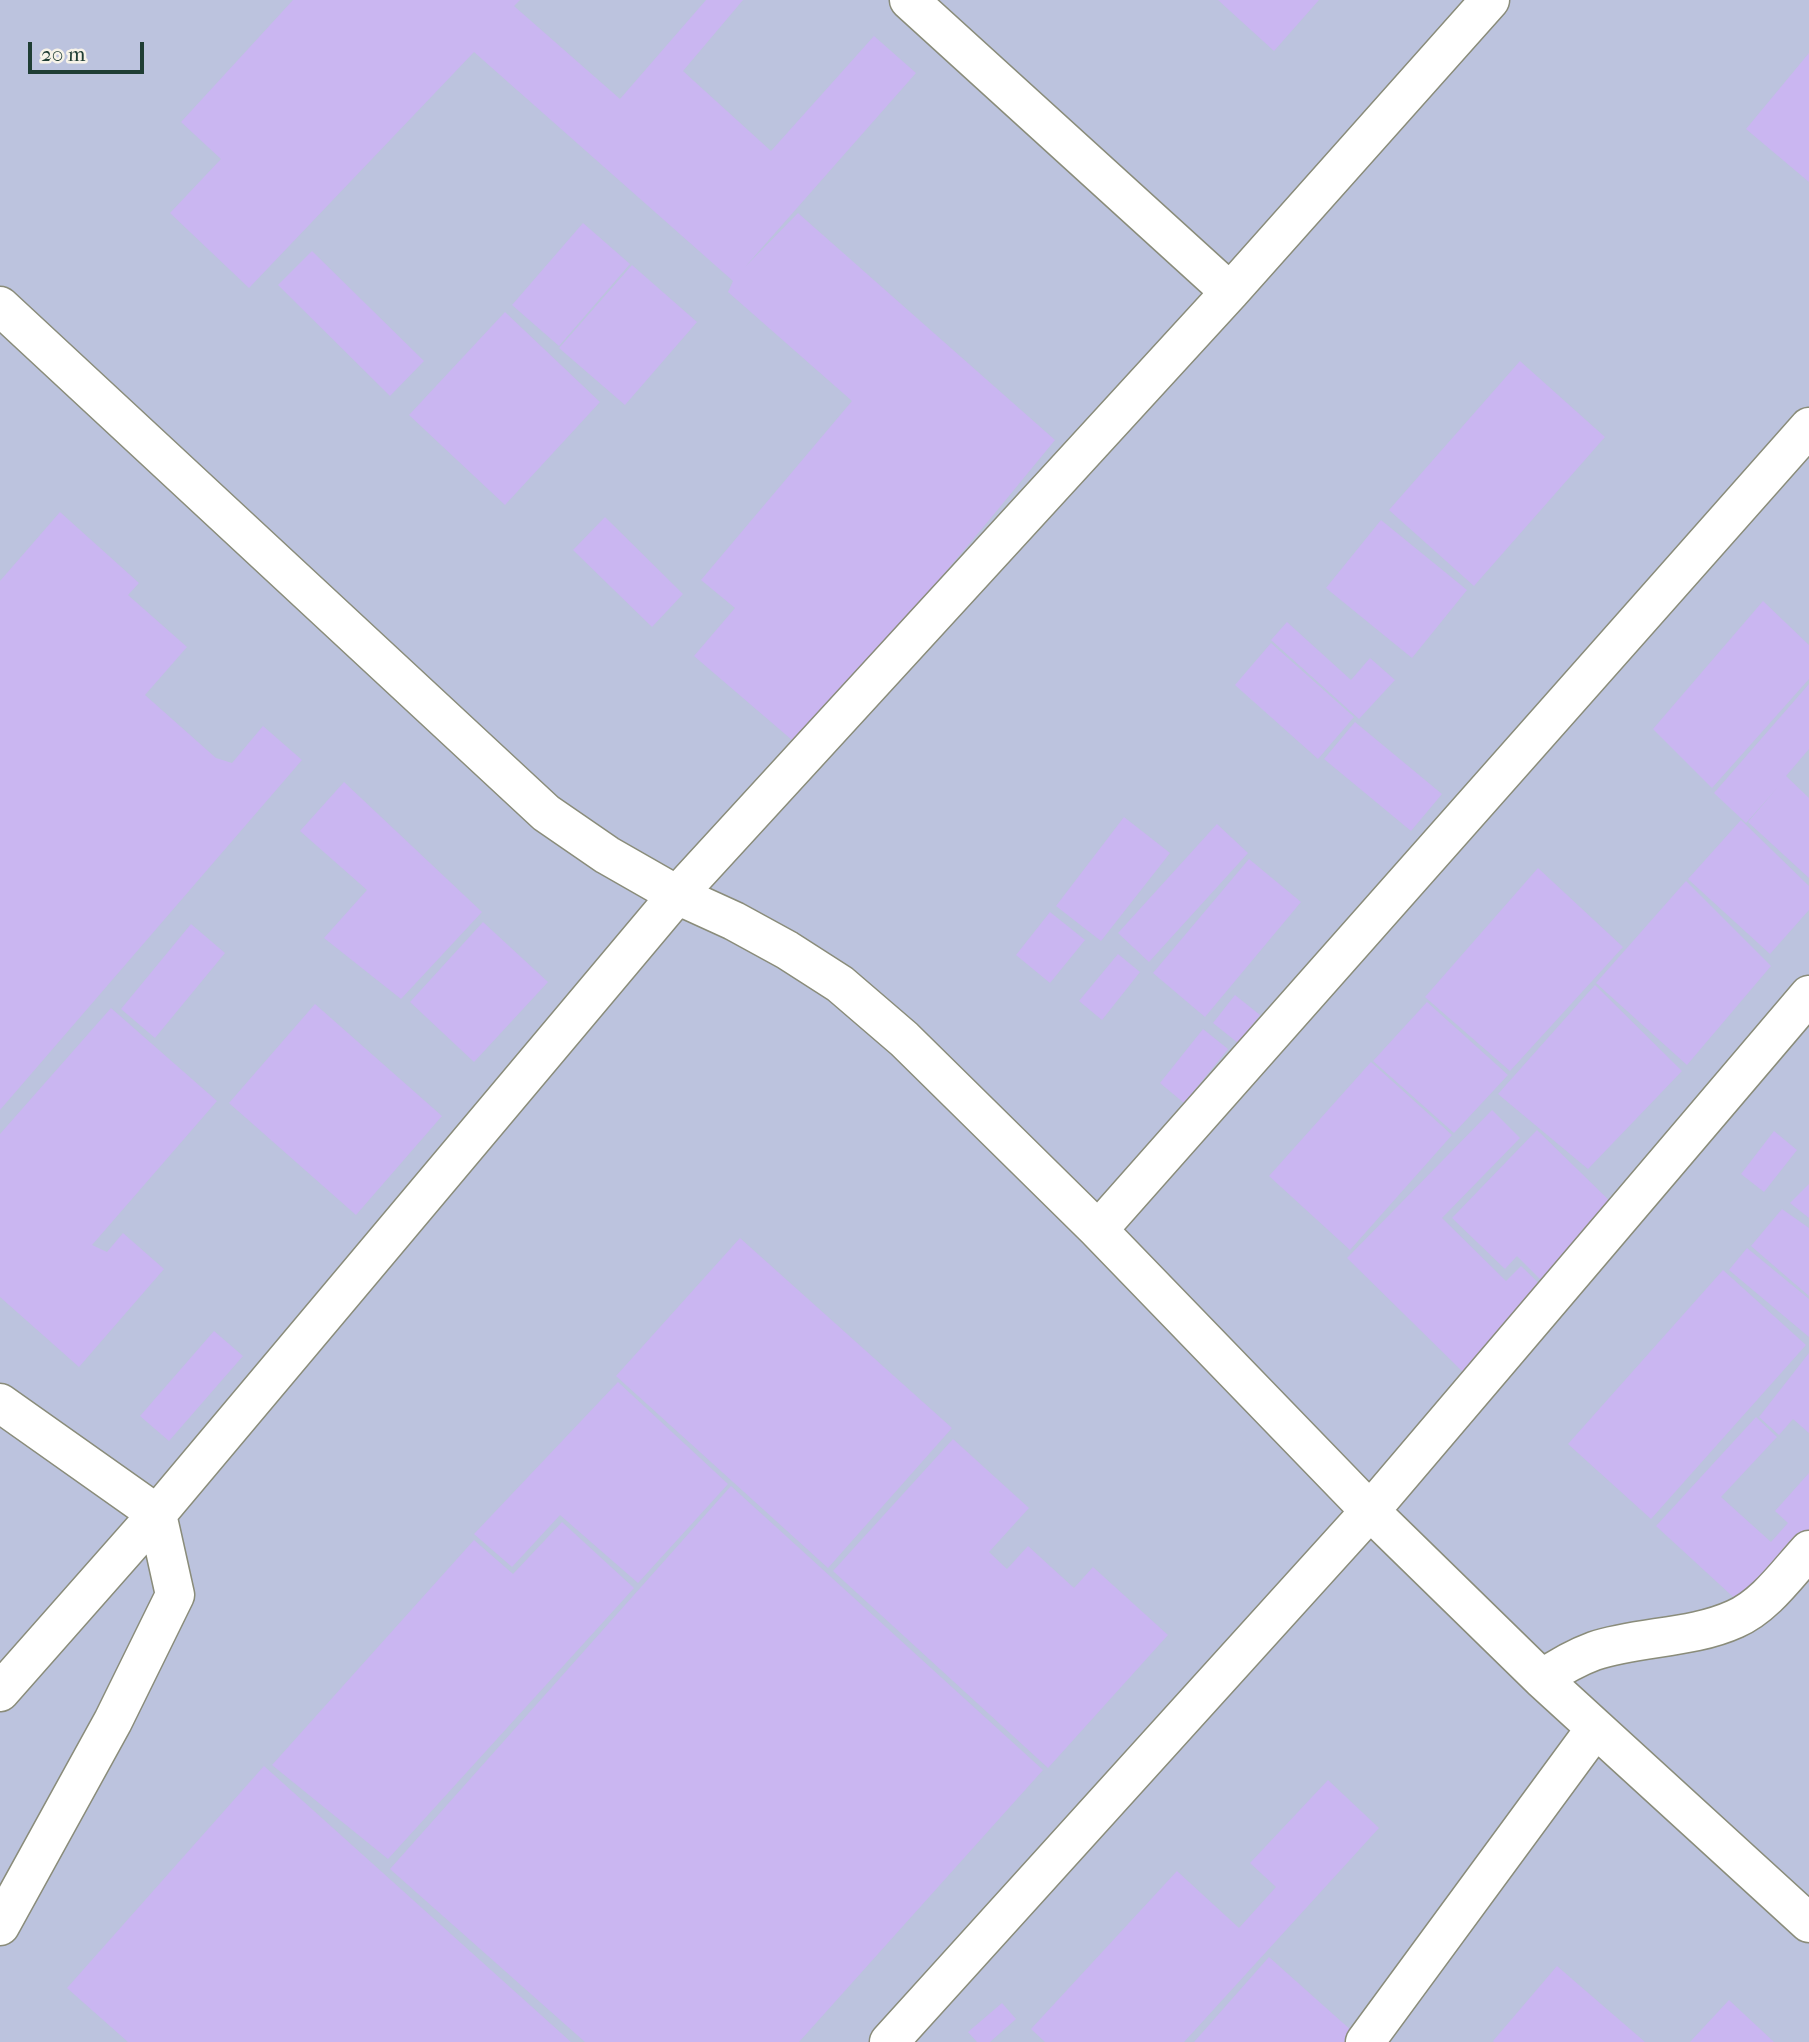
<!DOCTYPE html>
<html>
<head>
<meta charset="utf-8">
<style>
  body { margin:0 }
  #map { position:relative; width:1809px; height:2042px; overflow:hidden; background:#f4dbbf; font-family:"IM FELL French Canon",serif }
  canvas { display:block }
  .scale { position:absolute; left:28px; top:42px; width:116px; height:32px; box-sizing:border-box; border:4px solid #1f3d34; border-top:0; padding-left:9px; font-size:21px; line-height:24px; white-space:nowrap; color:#1f3d34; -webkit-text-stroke:5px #f7f3e8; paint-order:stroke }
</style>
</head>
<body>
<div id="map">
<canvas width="1809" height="2042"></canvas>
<div class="scale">20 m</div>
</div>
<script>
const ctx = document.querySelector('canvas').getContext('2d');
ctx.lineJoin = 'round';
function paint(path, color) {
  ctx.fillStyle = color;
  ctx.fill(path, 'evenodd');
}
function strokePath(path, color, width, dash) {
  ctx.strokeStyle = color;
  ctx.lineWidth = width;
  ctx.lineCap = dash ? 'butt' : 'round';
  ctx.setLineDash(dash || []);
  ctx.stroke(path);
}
const industrial = new Path2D(`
  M0,0H1809V2042H0Z`);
const building = new Path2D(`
  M293,0H520L514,6L620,99L706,0H743L683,71L771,151L874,36L916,73L745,267L798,213L1055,440L990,519L799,746L694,656L735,608L701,580L852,401L728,292L733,281L474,52L249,288L170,213L221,159L181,122Z
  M1218,0H1319L1274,51Z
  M1809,53V182L1746,129Z
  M583,223L630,264L559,346L512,305Z
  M312,251L424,361L390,396L278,285Z
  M632,265L697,322L625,405L559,348Z
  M505,312L600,402L505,505L409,415Z
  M1520,361L1605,437L1474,586L1389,510Z
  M60,512L139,583L128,595L187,647L145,695L216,758L232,763L263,726L302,760L0,1110V581Z
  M605,517L683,594L652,627L573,550Z
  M1381,520L1467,590L1412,658L1326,588Z
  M1763,601L1809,645V679L1712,788L1653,729Z
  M1287,622L1351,680L1370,658L1395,680L1359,719L1271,640Z
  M1271,643L1354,717L1318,759L1235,685Z
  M1809,684V749L1786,776L1809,798V878L1748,822L1778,787L1746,823L1714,793Z
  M1355,722L1442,794L1411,831L1324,759Z
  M344,782L482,912L401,999L324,938L367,890L300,831Z
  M1124,817L1170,853L1101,941L1056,906Z
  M1741,820L1809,886V910L1770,954L1688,879Z
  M1217,824L1248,853L1149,962L1118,933Z
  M1249,859L1301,902L1205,1017L1153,973Z
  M1538,868L1623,947L1510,1071L1425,997Z
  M1686,881L1771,966L1687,1065L1596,983Z
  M1050,912L1085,940L1050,983L1016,955Z
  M483,922L548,982L474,1062L410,1002Z
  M191,924L225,953L155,1038L121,1009Z
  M1118,954L1140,972L1102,1020L1079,1001Z
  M1595,985L1682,1071L1588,1169L1498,1094Z
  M1235,995L1260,1015L1238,1043L1213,1023Z
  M1427,1002L1508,1075L1454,1133L1373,1061Z
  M315,1004L442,1116L356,1215L229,1103Z
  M111,1008L217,1101L92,1245L107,1252L123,1233L164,1269L79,1367L0,1297V1134Z
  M1203,1029L1228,1049L1184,1103L1160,1083Z
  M1371,1062L1452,1135L1350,1250L1269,1176Z
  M1492,1110L1520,1138L1442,1218L1506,1281L1521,1266L1547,1291L1465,1374L1347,1258Z
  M1537,1130L1617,1208L1544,1283L1517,1256L1505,1269L1452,1218Z
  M1774,1131L1797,1150L1764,1192L1741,1174Z
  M1809,1184V1218L1790,1203Z
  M1782,1209L1809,1228V1296L1751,1246Z
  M740,1238L952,1428L828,1568L616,1376Z
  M1747,1248L1809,1299V1337L1729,1270Z
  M1723,1270L1806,1345L1651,1519L1568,1444Z
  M214,1331L243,1356L169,1441L140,1416Z
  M1809,1353V1433L1793,1419L1779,1435L1759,1417Z
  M618,1382L728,1484L638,1583L560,1515L512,1567L474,1534Z
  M1756,1417L1777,1437L1721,1497L1771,1542L1788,1523L1775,1511L1809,1473V1534L1743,1606L1656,1526Z
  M953,1439L1029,1508L989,1552L1007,1569L1028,1546L1074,1588L1093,1567L1168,1635L1048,1768L833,1571Z
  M731,1486L1043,1770L799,2042H585L390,1869Z
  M562,1522L634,1588L388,1859L272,1765L474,1540L513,1574Z
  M264,1766L571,2042H128L67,1988Z
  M1328,1780L1379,1828L1184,2042H1045L1031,2029L1177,1871L1239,1928L1276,1887L1250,1863Z
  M1269,1957L1362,2040L1360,2042H1194Z
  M1557,1966L1645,2042H1494L1493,2041Z
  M1729,2000L1774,2042H1690Z
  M1002,2003L1016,2019L990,2042H977L968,2032Z`);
const minor = new Path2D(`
  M909,0L1230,292
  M0,306L546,813L607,855L677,895L734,921L787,950L840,984L904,1039L1098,1230L1370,1511L1542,1679L1809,1923
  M1098,1230L1809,427
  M0,1403L157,1514L175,1595L113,1721L0,1926
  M1542,1679C1558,1668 1575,1658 1594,1651C1639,1636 1691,1639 1735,1619C1765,1606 1787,1574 1809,1550
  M0,1692L157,1514L677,895L1230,292L1490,0
  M889,2042L1370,1511L1809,995
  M1365,2042L1595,1729`);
paint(industrial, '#bcc3de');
paint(building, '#cab6f1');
strokePath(minor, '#8a8c7a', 41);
strokePath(minor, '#fff', 38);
</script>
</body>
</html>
